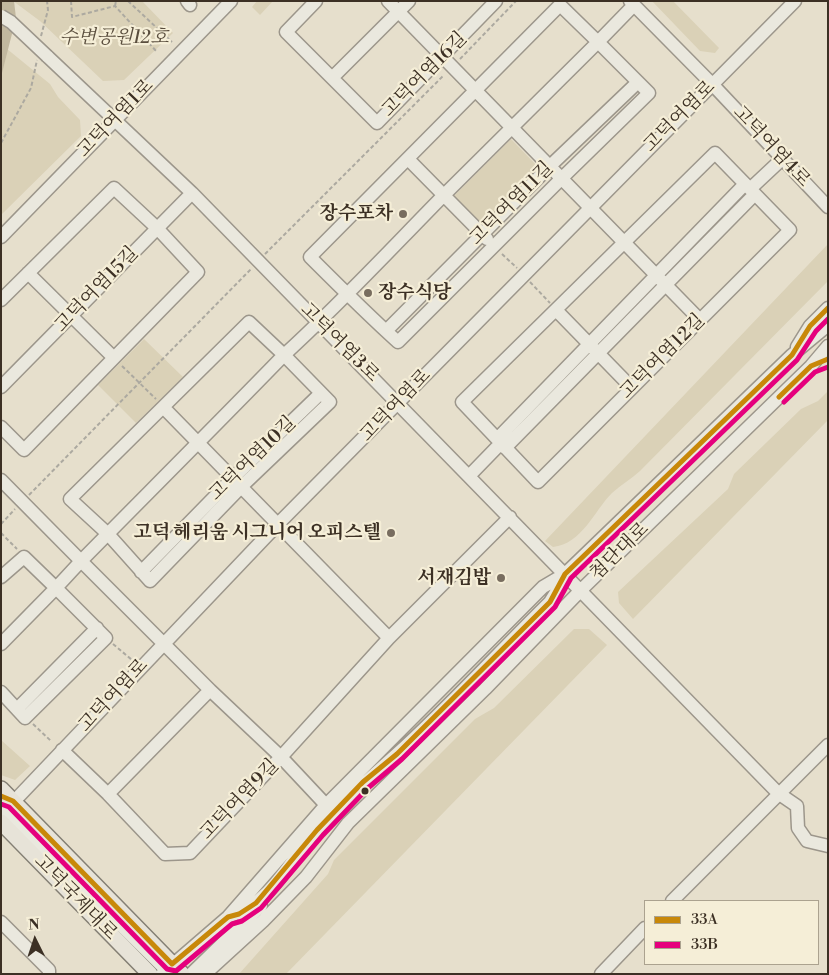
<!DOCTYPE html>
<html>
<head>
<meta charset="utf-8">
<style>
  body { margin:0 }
  #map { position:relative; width:829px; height:975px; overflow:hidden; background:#e6dfcc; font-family:"Libre Bodoni",serif }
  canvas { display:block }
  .frame { position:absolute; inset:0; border:2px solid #3c3024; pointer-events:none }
  .legend { position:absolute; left:644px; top:900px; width:175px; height:65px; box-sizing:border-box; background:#f5eed7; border:1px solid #aba28f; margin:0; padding:6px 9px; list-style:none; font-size:15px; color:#3c3024 }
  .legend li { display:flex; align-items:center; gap:10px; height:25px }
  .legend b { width:25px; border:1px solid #aba28f }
  .north { position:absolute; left:10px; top:915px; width:50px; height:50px; -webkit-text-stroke:4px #f5eed7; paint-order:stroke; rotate:356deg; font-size:14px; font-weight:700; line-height:20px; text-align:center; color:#3c3024 }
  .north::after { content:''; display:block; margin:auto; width:18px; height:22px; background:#3c3024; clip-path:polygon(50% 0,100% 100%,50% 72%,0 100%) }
</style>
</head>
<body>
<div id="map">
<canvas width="829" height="975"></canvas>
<div class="frame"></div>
<ul class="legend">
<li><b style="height:6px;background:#c88809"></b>33A</li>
<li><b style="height:6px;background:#e5007d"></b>33B</li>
</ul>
<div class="north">N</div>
</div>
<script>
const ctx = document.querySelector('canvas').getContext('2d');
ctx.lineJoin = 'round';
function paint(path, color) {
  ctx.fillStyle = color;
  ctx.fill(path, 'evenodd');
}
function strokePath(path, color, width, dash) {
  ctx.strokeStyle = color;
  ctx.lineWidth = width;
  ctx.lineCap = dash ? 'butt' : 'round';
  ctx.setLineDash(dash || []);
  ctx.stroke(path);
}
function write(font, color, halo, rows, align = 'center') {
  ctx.font = font + ' "Libre Bodoni","Noto Serif KR",serif';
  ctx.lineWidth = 4.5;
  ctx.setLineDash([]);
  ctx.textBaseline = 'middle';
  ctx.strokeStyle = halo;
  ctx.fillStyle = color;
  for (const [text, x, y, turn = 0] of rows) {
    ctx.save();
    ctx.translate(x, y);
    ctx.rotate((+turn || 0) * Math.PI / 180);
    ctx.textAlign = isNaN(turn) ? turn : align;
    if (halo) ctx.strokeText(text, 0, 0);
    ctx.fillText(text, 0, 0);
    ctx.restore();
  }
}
const green = new Path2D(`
  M13,1H142L173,33L124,80L103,81L40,21Z
  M257,1H273L260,15L252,7Z
  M652,1H673L719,48L715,53L700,51Z
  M1,44L50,84L58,97L80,120L81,136L1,215Z
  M511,139L542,171L483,227L453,197Z
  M828,244V281L640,471C631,479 621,485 612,493C594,511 582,544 553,547L545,541Z
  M144,339L183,377L136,423L98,385Z
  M828,391V420L633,619L619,603L618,592L728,489L734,474L801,409L818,401Z
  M574,629H589L607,645L286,974H239L328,874L334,860L475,719L494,708Z
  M1,740L30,766L15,780L1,775Z`);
const water = new Path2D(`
  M1,1H14L16,18L1,77Z`);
const path = new Path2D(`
  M71,1L72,17L115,6L157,52
  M128,1L172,42
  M115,6L116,1
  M41,36L48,10L47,1
  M460,59L516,1
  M1,143L31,88L37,60
  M265,254L444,75
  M502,254L517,268
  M530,282L550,303
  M122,366L156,399
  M29,495L252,268
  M1,524L15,509
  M1,533L17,549
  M113,644L132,660
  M33,724L51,741`);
const minor = new Path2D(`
  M187,1L190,5
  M316,1L286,32L377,123L496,1
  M388,1L700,320
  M630,1L713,85L828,207
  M47,56L192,193L778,793L797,806L798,828L807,841L828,846
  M332,78L409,1
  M715,153L790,230L538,482L462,402Z
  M408,159L487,239
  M750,189L782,159
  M1,237L231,1
  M28,273L113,357
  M1,300L114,188L157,228L198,272L24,450L1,427
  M556,310L632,388
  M386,331L550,166L638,82
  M797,347L810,326L828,308
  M1,387L192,193
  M163,407L389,638
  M497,439L745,184
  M505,448L755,194
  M469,476L501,443
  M1,480L81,561C149,492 217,424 284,355L330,402L241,487L150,581L108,534L70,499L249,322L284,355C339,305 390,250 442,197C494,145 546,94 598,42L649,93L562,178L398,342C368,315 339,286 310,257L560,5L598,42L634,5
  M141,572L233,478L321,393
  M1,577L24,557L56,588L1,644
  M210,690L281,757L326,805
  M1,692L25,718L106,638L56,588L81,561L210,690L108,794L165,854L190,853L281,757L389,638L510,517
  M17,709L97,628
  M62,750L108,794
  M1,806L170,974
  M1,815L278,524L795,1
  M672,901L828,745
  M230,916C265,907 289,865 310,838C336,807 367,781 397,754C450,706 499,652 550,602L560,586L565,574
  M1,922L49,970V974
  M162,974L228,917L326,805L543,587L565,574L792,355L828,325
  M191,974L261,906
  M205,974L263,921L306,877L348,823L485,689L581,590L811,366L828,346
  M601,974L645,928`);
const major = new Path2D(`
  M1,789L182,974
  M1,822L150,974`);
const minorBridge = new Path2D(`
  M1,16L11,22L47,56`);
const bus1 = new Path2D(`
  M779,397L811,366L828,359
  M1,796L13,801L172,964L228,917L239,914L256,903L317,830L363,782L397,754L550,602L565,574L792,355L810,326L828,308`);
const bus2 = new Path2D(`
  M784,402L815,372L828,367
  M1,804L9,807L167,969L176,971L232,924L242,921L261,908L323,835L368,788L402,759L555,607L571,578L797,360L816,331L828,319`);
const markers = [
  [403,214,5,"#786d5f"],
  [368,293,5,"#786d5f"],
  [391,533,5,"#786d5f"],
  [501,578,5,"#786d5f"],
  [365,791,4.5,"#3c3024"]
];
const parkNames = [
  ["수변공원12호",114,38]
];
const streetNames = [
  ["고덕여염16길",425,75,-45],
  ["고덕여염로",680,117,-45],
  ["고덕여염1로",116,119,-46],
  ["고덕여염4로",771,147,47],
  ["고덕여염11길",512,204,-45],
  ["고덕여염15길",97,290,-46],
  ["고덕여염3로",339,343,45],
  ["고덕여염12길",663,357,-45],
  ["고덕여염로",396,406,-46],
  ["고덕여염10길",253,459,-44],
  ["첨단대로",620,552,-44],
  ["고덕여염로",114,696,-47],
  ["고덕여염9길",240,800,-46],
  ["고덕국제대로",75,898,46]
];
const poiNames = [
  ["장수포차",393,214],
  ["장수식당",378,293,"left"],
  ["고덕 헤리움 시그니어 오피스텔",381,533],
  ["서재김밥",491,578]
];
paint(green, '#dad1b7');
paint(water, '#c2b89f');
strokePath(minor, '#9c968b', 15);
strokePath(major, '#847f74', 18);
strokePath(path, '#aca9a0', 2, [4, 2.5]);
strokePath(minor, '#eae8de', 12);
strokePath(major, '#e7e3d8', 15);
strokePath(minorBridge, '#9c968b', 15, []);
strokePath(minorBridge, '#eae8de', 12);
strokePath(bus1, '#c88809', 5);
strokePath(bus2, '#e5007d', 5);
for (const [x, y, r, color] of markers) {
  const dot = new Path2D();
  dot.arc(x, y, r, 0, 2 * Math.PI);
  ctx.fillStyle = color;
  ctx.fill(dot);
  strokePath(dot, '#f5eed7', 2);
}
write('italic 19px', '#5a4e3e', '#f5eed7', parkNames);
write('19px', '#3c3024', '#f5eed7', streetNames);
write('bold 19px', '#3c3024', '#f5eed7', poiNames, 'right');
</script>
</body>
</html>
